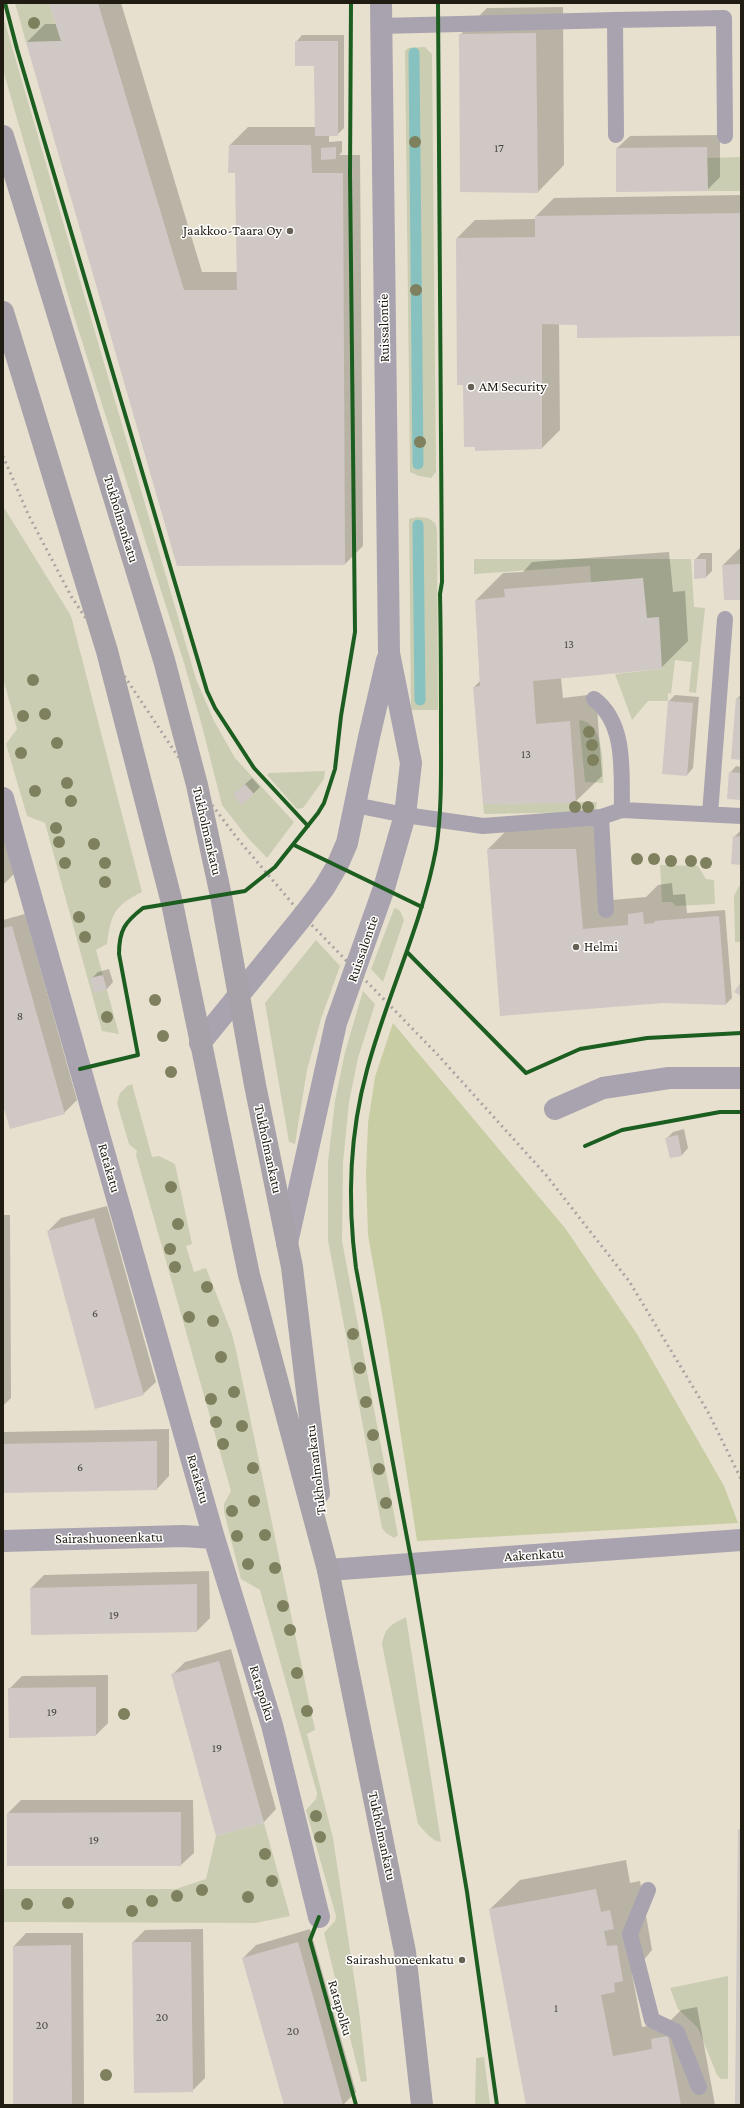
<!DOCTYPE html>
<html>
<head>
<meta charset="utf-8">
<style>
  body { margin:0 }
  #map { position:relative; width:744px; height:2108px; overflow:hidden; background:#e7e0cf; font-family:"Crimson Pro",serif }
  canvas { display:block }
  .frame { position:absolute; inset:0; border:4px solid #211c11; pointer-events:none }
</style>
</head>
<body>
<div id="map">
<canvas width="744" height="2108"></canvas>
<div class="frame"></div>
</div>
<script>
const ctx = document.querySelector('canvas').getContext('2d');
ctx.lineJoin = 'round';
function paint(path, color) {
  ctx.fillStyle = color;
  ctx.fill(path, 'evenodd');
}
function strokePath(path, color, width, dash) {
  ctx.strokeStyle = color;
  ctx.lineWidth = width;
  ctx.lineCap = dash ? 'butt' : 'round';
  ctx.setLineDash(dash || []);
  ctx.stroke(path);
}
function write(font, color, halo, rows, align = 'center') {
  ctx.font = font + ' "Crimson Pro",serif';
  ctx.lineWidth = 3;
  ctx.setLineDash([]);
  ctx.textBaseline = 'middle';
  ctx.strokeStyle = halo;
  ctx.fillStyle = color;
  for (const [text, x, y, turn = 0] of rows) {
    ctx.save();
    ctx.translate(x, y);
    ctx.rotate((+turn || 0) * Math.PI / 180);
    ctx.textAlign = isNaN(turn) ? turn : align;
    if (halo) ctx.strokeText(text, 0, 0);
    ctx.fillText(text, 0, 0);
    ctx.restore();
  }
}
const green = new Path2D(`
  M15,3H49L61,41L26,42Z
  M3,16L196,679L214,721L235,758L294,822L267,858L247,837L222,805L202,726L184,663L74,316L3,70Z
  M425,47L432,54L436,472L431,478L419,476L410,472L405,51L408,48Z
  M741,157V191H708L707,158Z
  M3,506L71,616L142,892C114,906 111,914 107,944L96,950L119,1034L102,1031L45,823L27,816L6,744L17,729L3,678Z
  M417,517L428,518L435,523L437,530L438,710H411L409,519Z
  M474,559H691L694,607L705,608L696,693L689,692L692,662L675,660L671,694L668,693V701H648L632,720L615,674L662,669L647,618L591,582L590,566L474,574Z
  M579,720C604,722 603,763 603,783L585,782Z
  M325,771L324,779L303,808L297,809L267,775L269,773Z
  M597,802L596,809L591,812L484,814L483,804Z
  M660,865L698,866L706,879L714,880L715,904L676,906L672,902H662Z
  M741,885V942H735L734,896L739,886Z
  M396,908L400,911L404,920L383,982L371,969L394,909Z
  M316,940L340,966L321,1019L307,1070L295,1144L289,1142L265,1003Z
  M363,991L375,1004L358,1058L349,1102L343,1163L342,1241L398,1535L394,1538L386,1533L382,1528L328,1240V1162L335,1101L345,1052Z
  M132,1084L152,1157L159,1156L175,1164L192,1244L186,1246L194,1272L206,1268L232,1334L236,1350L315,1730L307,1734L333,1838L359,2010L367,2081L361,2082L324,1933L335,1921L336,1916L306,1810L316,1799L317,1793L260,1590L241,1579L224,1512V1504L231,1491L136,1155L137,1151L129,1144L117,1103L120,1093L127,1086Z
  M406,1617L441,1842C431,1841 425,1831 418,1824L382,1644C386,1626 391,1625 406,1617Z
  M264,1823L290,1916L255,1923L3,1922V1889H176L206,1879L216,1836Z
  M728,1976V2079H721L717,2075L698,2028L678,2009L670,1988Z
  M484,2057L490,2105H475L476,2058Z`);
const forest = new Path2D(`
  M393,1023L565,1228L637,1334L724,1486L738,1523L417,1541L384,1325L368,1235L366,1174L368,1123L375,1077Z`);
const shadow = new Path2D(`
  M50,3H121L202,272H238L236,172H229L230,145L248,127H316L315,65L296,42L302,35H344V128L337,135H329V142L342,141V152L339,155H360L363,546L345,564L177,565L27,42L45,24H56Z
  M563,7L564,165L538,192L460,35L487,8Z
  M720,135V177L707,190L617,148L630,136Z
  M741,195V335L559,323L560,430L542,448L464,384L457,238L475,220L536,219V216L554,198Z
  M741,547V599L723,565Z
  M669,552L673,592L685,591L688,641L661,668L561,678L563,698L596,694L602,776L575,802L474,687L480,681L476,600L503,573L523,572L532,562Z
  M701,553H712V571L706,577L695,560Z
  M741,694V759L737,699Z
  M675,695L699,697L693,768L687,775L668,702Z
  M736,766L741,767V799L730,773Z
  M252,778L260,787L253,794H234Z
  M517,820H605L612,900L646,897L658,885L672,883L673,895L685,894L687,913L725,910L732,998L726,1004L663,1002L488,849Z
  M741,830V864L734,837Z
  M3,835L14,874L3,885Z
  M25,914L77,1100L64,1113L3,1101V920Z
  M109,969L113,982L107,989L95,992L91,979L98,972Z
  M684,1129L688,1148L682,1155L670,1157L667,1138L673,1132Z
  M107,1206L156,1382L143,1394L48,1231L61,1218Z
  M3,1215H10L11,1398L3,1406Z
  M169,1429V1476L157,1489L3,1492V1432Z
  M209,1571L210,1618L197,1631L32,1634L31,1588L44,1575Z
  M231,1649L276,1809L264,1822L172,1675L185,1662Z
  M108,1675V1723L96,1735L9,1689L22,1676Z
  M21,1800H193L194,1853L181,1865L8,1813Z
  M626,1860L630,1883L640,1881L652,1950L632,1974L642,2027L669,2022L681,2010L697,2007L715,2105H527L490,1909L520,1880Z
  M203,1929L205,2078L192,2091L133,1942L145,1930Z
  M310,1929L356,2092L343,2105H285L243,1958L256,1945Z
  M26,1933H83L84,2105H14V1946Z`);
const stream = new Path2D(`
  M414,53L418,464
  M418,525L420,700`);
const building = new Path2D(`
  M49,3H98L184,290H237L235,173H228L229,145H311L312,173H343L345,565L177,566L26,42L61,41Z
  M536,33L538,193L460,192L459,34Z
  M295,41H338V136H315L314,66H295Z
  M336,147V159L321,160V148Z
  M707,147L708,191L616,192V148Z
  M741,213V336L577,338V325L542,324V449L475,451V447H464L463,385H457L456,238L535,237V216Z
  M694,559H706V578L694,579Z
  M741,564V600H724L722,565Z
  M643,578L647,618L659,617L662,669L533,681L536,724L570,721L576,803L483,804L473,687L480,686L475,600L505,597L504,589Z
  M736,698L741,699V760L731,759Z
  M668,701L693,703L687,776L662,774Z
  M729,772L741,773V800L727,799Z
  M245,784L254,794L241,805L233,794Z
  M733,836L741,837V865L731,864Z
  M487,849H576L583,929L628,925V914L643,912L644,924L655,923L654,921L719,916L726,1005L663,1003L500,1016Z
  M12,926L65,1114L10,1129L3,1105V928Z
  M103,975L107,990L94,993L90,978Z
  M741,982V996L734,992Z
  M678,1135L682,1156L670,1158L665,1138Z
  M94,1218L144,1395L95,1409L47,1231Z
  M157,1441V1490L3,1493V1444Z
  M197,1584V1632L31,1635L30,1588Z
  M219,1661L264,1823L216,1836L171,1674Z
  M96,1687V1736L9,1738L8,1688Z
  M181,1812V1866H7V1813Z
  M738,1829H741V2105H735Z
  M596,1889L601,1912L610,1910L614,1929L604,1931L607,1946L617,1945L623,1981L614,1983L615,1992L601,1995L613,2056L652,2049L651,2039L668,2036L681,2105H526L489,1909Z
  M132,1942H191L193,2092L134,2093Z
  M298,1942L343,2105H284L242,1958Z
  M71,1945L72,2105H13V1946Z`);
const lane = new Path2D(`
  M615,20L724,18L725,136
  M381,26L615,20L616,135
  M594,699C627,724 621,773 622,810L601,817L606,910
  M355,805L405,815L483,826L601,817
  M622,810L741,816
  M710,814L725,619
  M648,1890L630,1934L652,2020L677,2032L699,2087`);
const street = new Path2D(`
  M3,798L214,1538L272,1725L319,1917
  M200,1043L303,916L324,888L337,866L347,843L369,737L387,660
  M555,1109L603,1088L669,1078H741
  M287,1243L336,1023L384,888L405,815L411,763L389,653L381,3
  M3,1541L183,1536L214,1538
  M328,1570L741,1540`);
const secondary = new Path2D(`
  M3,136L164,660L197,785L221,896L255,1085L292,1267L319,1493
  M3,312L107,651L172,903L249,1275L328,1570L405,1952L422,2105`);
const rail = new Path2D(`
  M3,456L28,514L71,596L197,785L237,838L303,916L437,1054L546,1175L629,1281L708,1412L741,1479`);
const cycleway = new Path2D(`
  M5,3L17,49L207,691L215,708L254,768L308,826
  M438,3L442,582L440,594C441,640 441,686 441,732C441,769 442,813 436,849C422,925 387,995 367,1070C349,1136 347,1200 356,1268L412,1564L467,1892L497,2105
  M294,845L422,907
  M407,952L526,1073L580,1049L647,1038L741,1033
  M80,1069L138,1055L119,954C119,930 125,922 143,908L245,891L275,867L318,813L324,803L335,769L341,716L355,632L350,173L351,3
  M585,1146L622,1130L720,1112H741
  M319,1917L310,1940L356,2105`);
const trees = [
  [34,23],
  [415,142],
  [416,290],
  [420,442],
  [33,680],
  [45,714],
  [23,716],
  [589,732],
  [57,743],
  [592,745],
  [21,753],
  [593,760],
  [67,783],
  [35,791],
  [71,801],
  [575,807],
  [588,807],
  [56,828],
  [59,842],
  [94,844],
  [637,859],
  [654,859],
  [671,861],
  [691,861],
  [65,863],
  [105,863],
  [706,863],
  [105,882],
  [79,917],
  [85,937],
  [155,1000],
  [107,1017],
  [163,1036],
  [171,1072],
  [171,1187],
  [178,1224],
  [170,1249],
  [175,1267],
  [207,1287],
  [189,1317],
  [213,1321],
  [353,1334],
  [221,1357],
  [360,1368],
  [234,1392],
  [211,1399],
  [366,1402],
  [216,1422],
  [242,1426],
  [373,1435],
  [223,1444],
  [253,1468],
  [379,1469],
  [254,1501],
  [386,1503],
  [232,1511],
  [265,1535],
  [237,1536],
  [248,1564],
  [275,1568],
  [283,1606],
  [290,1630],
  [297,1673],
  [307,1711],
  [124,1714],
  [316,1816],
  [320,1837],
  [265,1854],
  [272,1881],
  [202,1890],
  [177,1896],
  [248,1897],
  [152,1901],
  [68,1903],
  [27,1904],
  [132,1911],
  [106,2075]
];
const markers = [
  [290,231,4,"#666154"],
  [471,387,4,"#666154"],
  [576,947,4,"#666154"],
  [462,1960,4,"#666154"]
];
const numberNames = [
  ["17",499,148],
  ["13",569,644],
  ["13",526,754],
  ["8",20,1016],
  ["6",95,1313],
  ["6",80,1467],
  ["19",114,1615],
  ["19",52,1712],
  ["19",217,1748],
  ["19",94,1840],
  ["1",556,2008],
  ["20",162,2017],
  ["20",42,2025],
  ["20",293,2031]
];
const poiNames = [
  ["Jaakkoo-Taara Oy",282,231],
  ["AM Security",479,387,"left"],
  ["Helmi",584,947,"left"],
  ["Sairashuoneenkatu",454,1960]
];
const streetNames = [
  ["Ruissalontie",384,328,-91],
  ["Tukholmankatu",121,519,73],
  ["Tukholmankatu",207,831,77],
  ["Ruissalontie",363,949,-71],
  ["Tukholmankatu",268,1149,78],
  ["Ratakatu",109,1168,74],
  ["Tukholmankatu",316,1470,-97],
  ["Ratakatu",198,1479,74],
  ["Sairashuoneenkatu",109,1538,-1],
  ["Aakenkatu",534,1555,-4],
  ["Ratapolku",262,1693,73],
  ["Tukholmankatu",382,1836,78],
  ["Ratapolku",340,2008,74]
];
paint(green, '#cacdb1');
paint(forest, '#c8cda4');
paint(shadow, '#0003');
strokePath(stream, '#87c2c0', 11);
paint(building, '#cfc8c5');
strokePath(lane, '#a8a3ae', 16);
strokePath(street, '#a8a3ae', 22);
strokePath(secondary, '#a7a2aa', 22);
strokePath(rail, '#a9a4a2', 3, [2, 4]);
strokePath(cycleway, '#1b5e20', 4);
ctx.fillStyle = '#7e805e';
for (const [x, y] of trees) {
  ctx.beginPath();
  ctx.arc(x, y, 6, 0, 2 * Math.PI);
  ctx.fill();
}
for (const [x, y, r, color] of markers) {
  const dot = new Path2D();
  dot.arc(x, y, r, 0, 2 * Math.PI);
  ctx.fillStyle = color;
  ctx.fill(dot);
  strokePath(dot, '#fff', 1.5);
}
write('12px', '#4c473e', null, numberNames);
write('14px', '#211c11', '#fff', poiNames, 'right');
write('14px', '#211c11', '#fff', streetNames);
</script>
</body>
</html>
